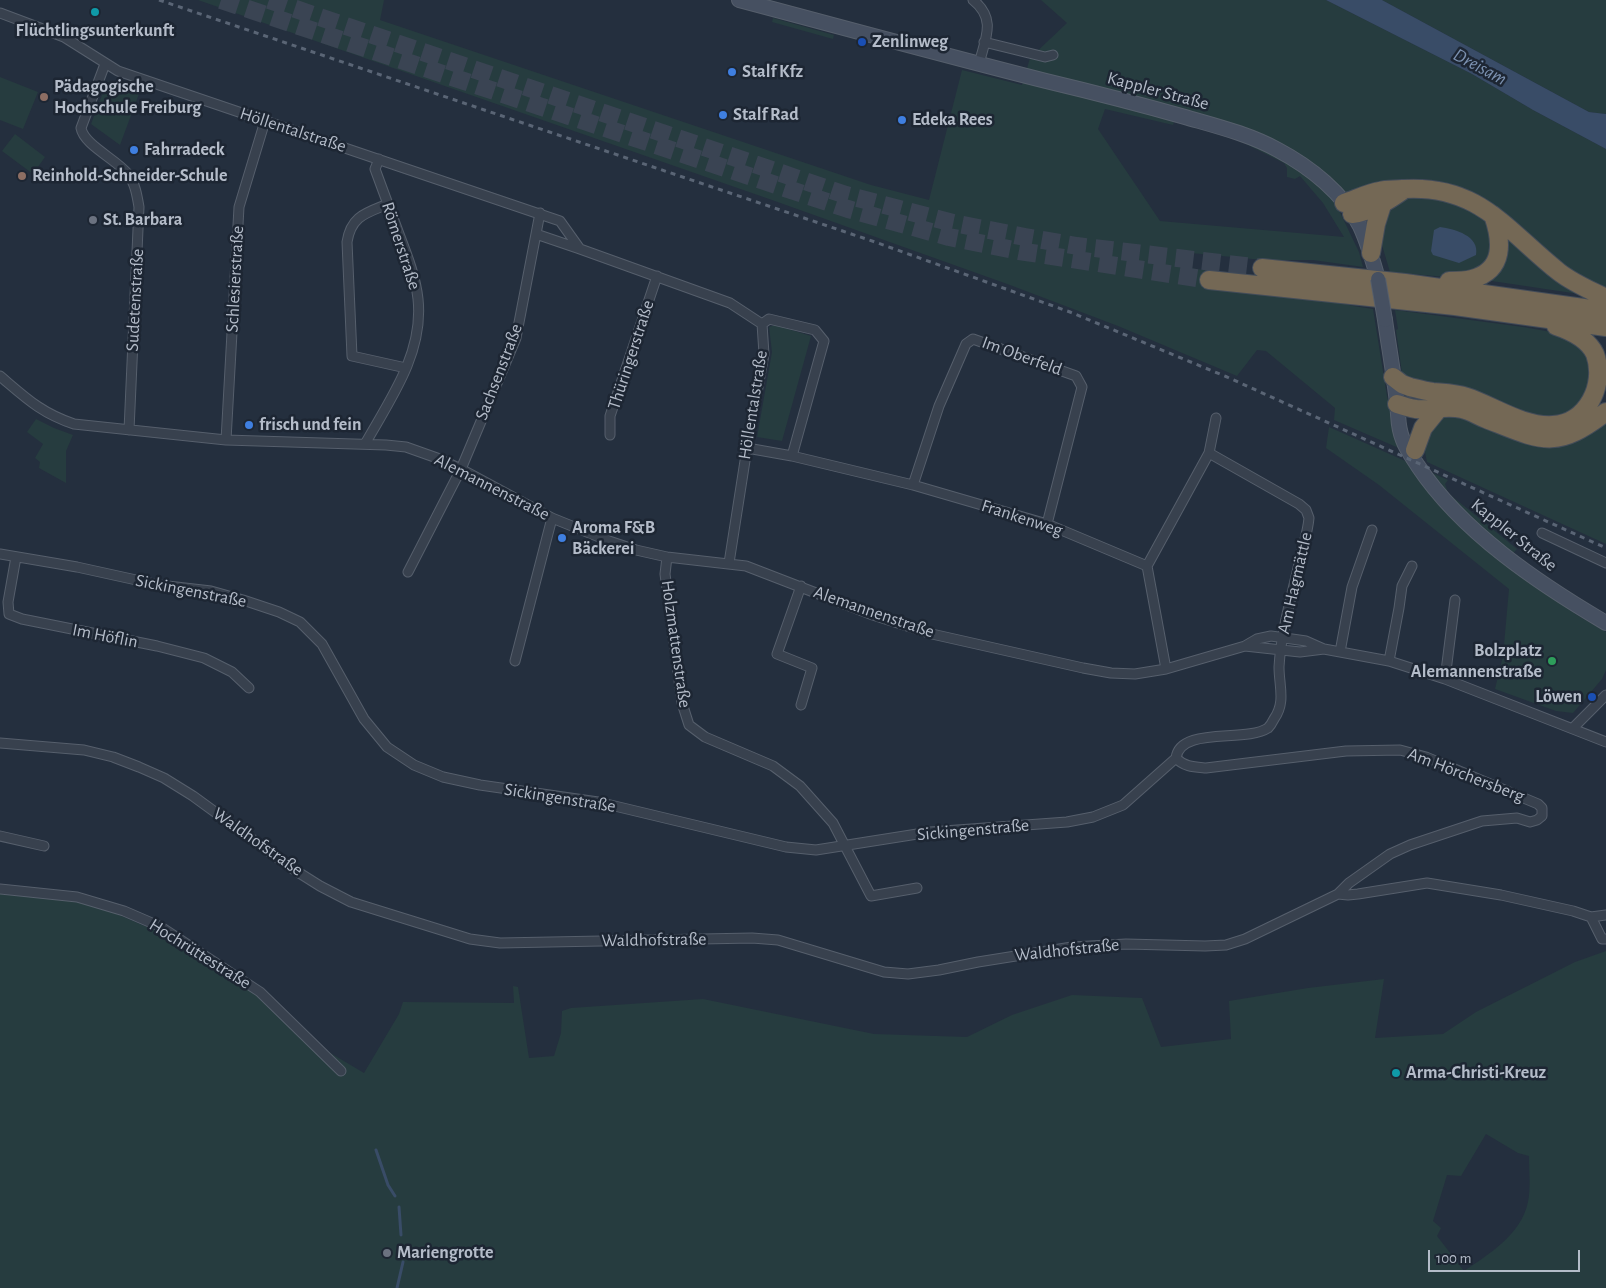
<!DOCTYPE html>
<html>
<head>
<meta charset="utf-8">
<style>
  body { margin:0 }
  #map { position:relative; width:1606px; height:1288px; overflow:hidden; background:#242f3e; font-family:"Alegreya Sans",sans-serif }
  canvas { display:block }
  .scale { position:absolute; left:1428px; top:1250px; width:152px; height:22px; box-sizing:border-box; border:2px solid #b4bcc9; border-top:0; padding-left:6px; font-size:15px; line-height:18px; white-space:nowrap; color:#b4bcc9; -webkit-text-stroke:4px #1d2633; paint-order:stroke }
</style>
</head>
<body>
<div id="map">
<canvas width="1606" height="1288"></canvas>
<div class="scale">100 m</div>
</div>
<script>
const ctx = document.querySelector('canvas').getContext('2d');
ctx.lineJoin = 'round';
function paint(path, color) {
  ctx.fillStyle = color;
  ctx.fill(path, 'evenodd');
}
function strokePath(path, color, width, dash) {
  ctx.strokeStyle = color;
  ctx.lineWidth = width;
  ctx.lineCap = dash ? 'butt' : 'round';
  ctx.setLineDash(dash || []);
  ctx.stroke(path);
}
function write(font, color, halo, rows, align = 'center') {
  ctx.font = font + ' "Alegreya Sans",sans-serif';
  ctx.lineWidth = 5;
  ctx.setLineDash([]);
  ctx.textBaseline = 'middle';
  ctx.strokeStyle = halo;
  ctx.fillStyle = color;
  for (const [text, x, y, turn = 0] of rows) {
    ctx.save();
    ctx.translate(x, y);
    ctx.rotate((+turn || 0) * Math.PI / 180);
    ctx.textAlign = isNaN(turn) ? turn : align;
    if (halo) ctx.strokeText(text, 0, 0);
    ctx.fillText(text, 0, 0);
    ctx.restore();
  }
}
const green = new Path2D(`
  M198,0H384L380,20L871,185L929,200L962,70L1022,85L1030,58L1067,23L1041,0H1326L1472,74L1533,110L1606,149V293C1596,287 1585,283 1576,277C1565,270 1556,260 1547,252C1505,214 1468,175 1407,179C1382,181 1357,193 1334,200L1359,252L1363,267L1313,260H1263L1191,253L1190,268L1211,271L1208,288L1319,297L1353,306L1373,309L1387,396L1401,449L1334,420L1335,408L1266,351L1257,350L1237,376L1118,326L1010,285L772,200ZM1105,109L1173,125L1174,122L1205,129L1238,140L1284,163L1287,168V177L1295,179L1300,176L1323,203L1344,237L1160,221L1098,129Z
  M1382,0H1606V114L1589,112Z
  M773,18L834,35L833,39L772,22Z
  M0,77L38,92L23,129L0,120Z
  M110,81L140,91L120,145L91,124L107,82Z
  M15,134L45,157L33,174L2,151Z
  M1410,196L1459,202L1490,223V261L1457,278L1390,272L1379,235L1388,210Z
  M1509,233L1579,294L1485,280L1505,245Z
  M1395,310L1523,327L1557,333L1568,337L1586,354L1592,383L1574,411L1550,419L1415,385L1402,373L1396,330L1398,329Z
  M775,325L811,336L782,441L757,437L772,352L769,327Z
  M1445,413L1470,416L1606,418V544L1427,462C1421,433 1425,431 1445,413Z
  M36,419L54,428L73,435L66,451V483L39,468L40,462L35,458L43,444L27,432Z
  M1329,427L1448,480L1445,484L1448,493L1517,549L1506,561L1577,615L1606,632V670L1602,679L1573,713L1556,711L1495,689L1503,656L1509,589L1379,485L1326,448Z
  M0,893L71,900L103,908L170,937L262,996L320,1055L327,1051L364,1073L399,1014L403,1002L514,1003L513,986L518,987L529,1058L554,1056L561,1033L562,1011L571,1008L703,999L874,1034L967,1037L1012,1015L1072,995L1142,998L1161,1047L1231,1039L1229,1001L1308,988L1384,979L1375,1038L1443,1034L1476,1012L1575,962L1606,951V1288H0ZM1486,1134L1518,1153L1529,1156C1529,1171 1531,1188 1528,1202C1521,1235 1489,1254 1464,1271L1437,1236L1441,1228L1433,1221L1447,1175L1461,1176Z`);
const water = new Path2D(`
  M1326,0H1382L1589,112L1606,114V149L1533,110L1472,74Z
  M1440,227C1455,229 1480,236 1476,255L1459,263L1433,255L1431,251L1434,230Z`);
const stream = new Path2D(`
  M376,1150L388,1185L395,1196
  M399,1207L401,1235
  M397,1288L403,1262`);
const highwayTunnel = new Path2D(`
  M221,0L848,209L949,237L1019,251L1209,280
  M269,0L846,195L953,223L1025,237L1077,246L1262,268`);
const street = new Path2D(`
  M973,0C997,19 985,39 979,64
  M0,13L64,37L118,71L560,221L580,249L730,303L762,324L764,354L747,448L729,563
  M984,42L1045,57L1053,55
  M105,64L81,128C84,145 116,159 128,174C135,183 137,195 139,207L129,430
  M388,204C366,213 351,216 347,242L352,356L406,368
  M536,234L580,249
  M762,324L769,319L815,330L824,341L792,456
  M0,376C26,398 41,413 74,424L226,440L386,445L406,447L437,458L461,469L552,518L609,541L636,550L667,557L746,566L873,615L932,634L1083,668L1111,673L1135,674L1166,669L1245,646L1257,639L1271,636L1306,641L1324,649L1389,661L1445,679L1606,742
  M610,435V416L657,276
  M226,440L239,207L265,121
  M365,444C379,419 396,393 407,366C428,314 418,283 399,234C391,212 383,191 375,169L379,159
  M747,448L792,456L913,485L1047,524L1147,566
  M1209,453L1216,418
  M913,485L939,406L966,344L973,339L1076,376L1082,387L1047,524
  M1542,533L1606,563
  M0,554L77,567L159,585L211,591L243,600L279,612L300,622L322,644L364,719L387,747L414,765L443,777L480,785L598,802L786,847L816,850L930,832L1067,822L1093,817L1123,805L1176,758
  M16,557L8,602L9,614L22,619L157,646L204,658L232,672L249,688
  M667,557L665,574L682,703L689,725L705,737L773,766L800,786L833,823L871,896L917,888
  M1147,566L1209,453L1299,504L1306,510L1309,518C1308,530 1304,543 1301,555C1293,592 1281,630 1279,667C1279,686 1286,702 1274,719C1273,721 1270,726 1268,728C1245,743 1180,726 1176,758
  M1147,566L1166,669
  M408,572L461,469L516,338L540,213
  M1245,646L1300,652L1324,649
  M1340,652L1352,587L1372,530
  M515,661L552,518
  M1389,661L1399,608L1402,586L1412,566
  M1445,679L1455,600
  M801,705L812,668L777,654L801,586
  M1573,728L1606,695
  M0,743L84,750L113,757L139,767L164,778L193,796L293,869L320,886L351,902L470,939L500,943L752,938L778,940L884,972L908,974L939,970L978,962L1072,947L1126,944L1205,946L1226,945L1245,939L1338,894L1349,883L1390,854L1410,845L1482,821L1517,818L1530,822L1537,820L1542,816V808L1538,804L1426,757L1400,750L1346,751L1206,768C1195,767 1184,767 1176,758
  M0,836L44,846
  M0,889L77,897L124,911L161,927L260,992L341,1071
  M1338,894L1348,895L1358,894L1427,883L1501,895L1573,911L1591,917L1606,915
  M1591,917L1602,939H1606`);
const secondary = new Path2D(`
  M739,0C841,27 943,55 1046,81C1092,92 1139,104 1185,117C1216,126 1249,134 1278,150C1310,167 1343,193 1360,226C1368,243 1373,261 1378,279
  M1385,320C1389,348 1394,375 1397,403C1399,417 1397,426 1403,440C1406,449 1413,458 1418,466C1462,532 1538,583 1606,623`);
const highway = new Path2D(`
  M1344,203C1356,199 1368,193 1380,191C1387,189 1396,190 1403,189C1479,184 1506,230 1559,272C1573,283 1590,290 1606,298
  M1352,214C1373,211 1388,201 1405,189
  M1371,253L1376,224L1382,205
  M1262,268L1405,283L1606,311
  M1209,280L1455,306L1606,327
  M1449,281C1456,281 1465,281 1472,279C1505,270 1502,241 1493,215
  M1393,377L1402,384L1410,387C1418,389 1425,391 1433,392C1444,393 1455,393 1467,397C1494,406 1523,427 1553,425C1587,423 1606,385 1595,354C1588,339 1571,331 1556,326
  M1397,404C1403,406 1410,408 1416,409C1431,411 1445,405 1462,409C1471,411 1478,416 1486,419C1542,441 1555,451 1606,412
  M1415,450L1423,428L1440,407`);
const rail = new Path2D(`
  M159,0L875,242L1070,312L1227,377L1606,548`);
const secondaryBridge = new Path2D(`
  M1378,279L1385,320`);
const markers = [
  [95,12,5,"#0f9aa8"],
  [862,42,5,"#1a4fb4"],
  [732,72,5,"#3f7fe0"],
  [44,97,5,"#8d6e63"],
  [723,115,5,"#3f7fe0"],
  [902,120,5,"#3f7fe0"],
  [134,150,5,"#3f7fe0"],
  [22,176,5,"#8d6e63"],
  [93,220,5,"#6b7280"],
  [249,425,5,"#3f7fe0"],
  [562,538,5,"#3f7fe0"],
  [1552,661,5,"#2e9e5b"],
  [1592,697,5,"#1a4fb4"],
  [1396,1073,5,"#0f9aa8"],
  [387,1253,5,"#6b7280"]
];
const poiNames = [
  ["Flüchtlingsunterkunft",95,31,"center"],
  ["Zenlinweg",872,42],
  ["Stalf Kfz",742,72],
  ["Pädagogische",54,87],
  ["Hochschule Freiburg",54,108],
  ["Stalf Rad",733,115],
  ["Edeka Rees",912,120],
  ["Fahrradeck",144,150],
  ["Reinhold-Schneider-Schule",32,176],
  ["St. Barbara",103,220],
  ["frisch und fein",259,425],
  ["Aroma F&B",572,528],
  ["Bäckerei",572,549],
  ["Bolzplatz",1542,651,"right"],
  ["Alemannenstraße",1542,672,"right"],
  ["Löwen",1582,697,"right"],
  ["Arma-Christi-Kreuz",1406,1073],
  ["Mariengrotte",397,1253]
];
const streetNames = [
  ["Kappler Straße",1158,91,15],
  ["Höllentalstraße",293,130,18],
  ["Römerstraße",401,246,72],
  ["Schlesierstraße",235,279,-87],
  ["Sudetenstraße",135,300,-87],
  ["Thüringerstraße",631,355,-72],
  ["Im Oberfeld",1022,356,20],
  ["Sachsenstraße",499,372,-69],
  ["Höllentalstraße",753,405,-81],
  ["Alemannenstraße",492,487,27],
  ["Frankenweg",1022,518,18],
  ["Kappler Straße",1514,535,39],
  ["Am Hagmättle",1295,583,-77],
  ["Sickingenstraße",191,591,11],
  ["Alemannenstraße",874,612,19],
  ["Im Höflin",105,636,11],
  ["Holzmattenstraße",676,644,82],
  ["Am Hörchersberg",1466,775,21],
  ["Sickingenstraße",560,798,9],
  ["Sickingenstraße",973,830,-5],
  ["Waldhofstraße",258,842,35],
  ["Waldhofstraße",654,940,-1],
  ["Waldhofstraße",1067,950,-6],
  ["Hochrüttestraße",200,954,32]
];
const waterNames = [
  ["Dreisam",1480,67,28]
];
paint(green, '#263c3f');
paint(water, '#394c67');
strokePath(stream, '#394c67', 3);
strokePath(highwayTunnel, '#3a4453', 18, [18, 9]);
strokePath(street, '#565f6c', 11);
strokePath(secondary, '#565f6c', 16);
strokePath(highway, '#434c59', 20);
strokePath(street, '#38414e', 9);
strokePath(secondary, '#465061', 14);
strokePath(highway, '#746855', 18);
strokePath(rail, '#5a6575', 3, [5, 5]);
strokePath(secondaryBridge, '#565f6c', 16, []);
strokePath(secondaryBridge, '#465061', 14);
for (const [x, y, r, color] of markers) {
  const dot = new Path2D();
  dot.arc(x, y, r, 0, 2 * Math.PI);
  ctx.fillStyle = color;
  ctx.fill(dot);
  strokePath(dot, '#1d2633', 2);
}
write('bold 18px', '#b4bcc9', '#1d2633', poiNames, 'left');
write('18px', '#b4bcc9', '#1d2633', streetNames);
write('italic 19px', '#7c92b1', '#1d2633', waterNames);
</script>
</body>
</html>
